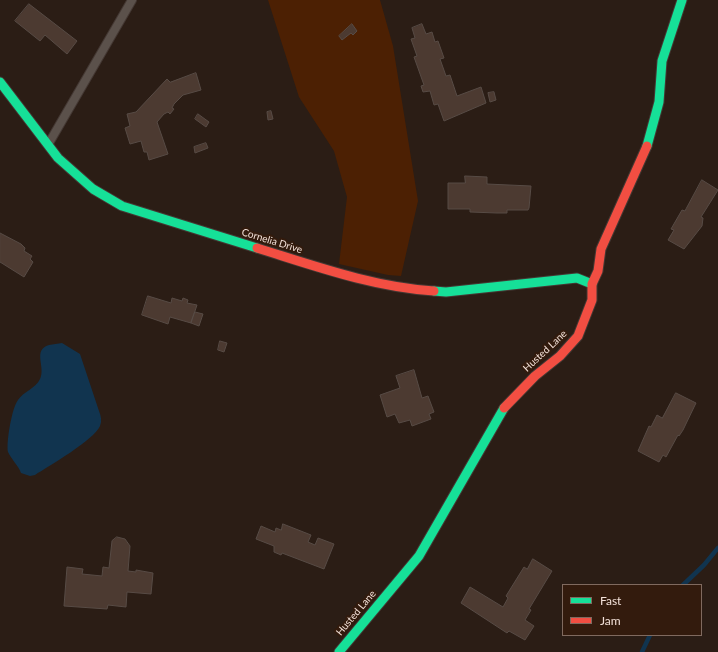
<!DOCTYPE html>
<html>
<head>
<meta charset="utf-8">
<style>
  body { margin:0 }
  #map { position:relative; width:718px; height:652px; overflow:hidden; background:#2b1d15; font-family:Lato,sans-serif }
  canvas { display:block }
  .legend { position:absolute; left:562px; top:584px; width:140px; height:52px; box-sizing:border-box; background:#331b0d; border:1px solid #806a5f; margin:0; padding:5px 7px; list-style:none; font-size:12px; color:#f3e1d9 }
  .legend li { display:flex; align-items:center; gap:8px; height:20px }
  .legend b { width:20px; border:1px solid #806a5f }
</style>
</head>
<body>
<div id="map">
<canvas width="718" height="652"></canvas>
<ul class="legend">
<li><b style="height:5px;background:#16e098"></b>Fast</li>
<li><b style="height:5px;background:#f24e42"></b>Jam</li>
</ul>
</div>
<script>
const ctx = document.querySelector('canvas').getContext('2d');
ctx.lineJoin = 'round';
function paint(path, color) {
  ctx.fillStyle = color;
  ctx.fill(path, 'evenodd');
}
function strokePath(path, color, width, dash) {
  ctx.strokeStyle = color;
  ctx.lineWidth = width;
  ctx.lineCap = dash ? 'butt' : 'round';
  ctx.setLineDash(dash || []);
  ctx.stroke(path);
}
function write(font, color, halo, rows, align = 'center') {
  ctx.font = font + ' Lato,sans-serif';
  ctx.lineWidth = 4;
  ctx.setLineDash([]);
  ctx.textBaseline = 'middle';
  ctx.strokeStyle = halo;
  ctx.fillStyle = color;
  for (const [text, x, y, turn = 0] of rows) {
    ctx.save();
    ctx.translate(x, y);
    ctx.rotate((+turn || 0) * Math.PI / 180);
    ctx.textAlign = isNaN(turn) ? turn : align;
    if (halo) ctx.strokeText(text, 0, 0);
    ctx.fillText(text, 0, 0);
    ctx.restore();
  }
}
const green = new Path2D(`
  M268,0H380L393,46L418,201L401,276L388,275L339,264L347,197L334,151L299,97Z`);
const water = new Path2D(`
  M62,343L80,354L99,411C101,416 102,421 100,426C94,440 49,466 35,475L30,476L21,473C18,465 11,459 8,452C6,443 12,407 18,400C23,392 36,388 40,379C46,367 32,350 49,345C53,344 58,344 62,343Z`);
const stream = new Path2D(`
  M683,585L704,565L718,548
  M642,652L650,635`);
const building = new Path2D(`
  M29,4L77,41L67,54L45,35L40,41L15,21Z
  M352,24L357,31L353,35L351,33L342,40L339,36Z
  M422,24L426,34L432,32L435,42L438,41L444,58L440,59L446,76L450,75L457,96L481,87L486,103L444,121L438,104L434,105L430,91L423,92L421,86L424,85L414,57L417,56L411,39L415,38L412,28Z
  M196,73L201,90L183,95L174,104L172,108L174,109L170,114L168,112L164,114L157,122L168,154L149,160L147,152H144L141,141L130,144L125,128L130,126L127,114L136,112L167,79L170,82Z
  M494,92L496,100L490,102L488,93Z
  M271,111L273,119L268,120L267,112Z
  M198,114L209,122L206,127L195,119Z
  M206,143L208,148L195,153L194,147Z
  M465,176L487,177V184L531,186L529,208L528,210H507V213H497L470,212V209H448V183H465Z
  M702,180L718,190L701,217L703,218L702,226L684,249L668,240L674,230L671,229L682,210L685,211L686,209Z
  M0,233L21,244L25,248L24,251L32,256L30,259L33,262L24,277L0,262Z
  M148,296L171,303L172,298L182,301L183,298L188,300L187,303L197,305L191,323L170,317L168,324L142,315Z
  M195,312L203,314L199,326L191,323Z
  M220,341L227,343L224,352L218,350Z
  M414,370L422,398L428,396L434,412L429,414L431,419L412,426L410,420L399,423L395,414L387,417L380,395L400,388L396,376Z
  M676,393L696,403L683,430L679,436L678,435L666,457L663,455L659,462L638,451L649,426L651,427L657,415L662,418Z
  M283,524L311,535L308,542L315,545L318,538L334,544L324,569L282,553L281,555L274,552V546L256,539L261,526L275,532L276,528L281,530Z
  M117,537L125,539L130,546L128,571L136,572V570L153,573L151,594L127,592L126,607L108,605L107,609L64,606L67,567L83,569L82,574L102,576L103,567L109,568L112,541Z
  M533,559L552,571L529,609L531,610L525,620L534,626L525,640L509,631L507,633L461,603L470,587L503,607L508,598L506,596L524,567L527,569Z`);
const lane = new Path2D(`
  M49,143L132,0`);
const fast = new Path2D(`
  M0,82L58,158L93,189L122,206L257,248
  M647,146L659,102L662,61L682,0
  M434,291L446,292L577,278L592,284
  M339,652L419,556L504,408`);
const jam = new Path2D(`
  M257,248C315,266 373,287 434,291
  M504,408L535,376L560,356L578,336L592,300V284L598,271L601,249L647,146`);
const streetNames = [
  ["Cornelia Drive",272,241,17],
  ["Husted Lane",545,351,-43],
  ["Husted Lane",356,613,-50]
];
paint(green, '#4c2003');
paint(water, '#11344f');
strokePath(stream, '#11344f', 4.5);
paint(building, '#4c3a31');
strokePath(building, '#574b45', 1);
strokePath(lane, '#443833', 10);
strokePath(fast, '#443833', 11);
strokePath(jam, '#443833', 11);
strokePath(lane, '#5b514b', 8);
strokePath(fast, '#16e098', 9);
strokePath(jam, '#f24e42', 9);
write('10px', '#f3e1d9', '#331b0d', streetNames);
</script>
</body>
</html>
